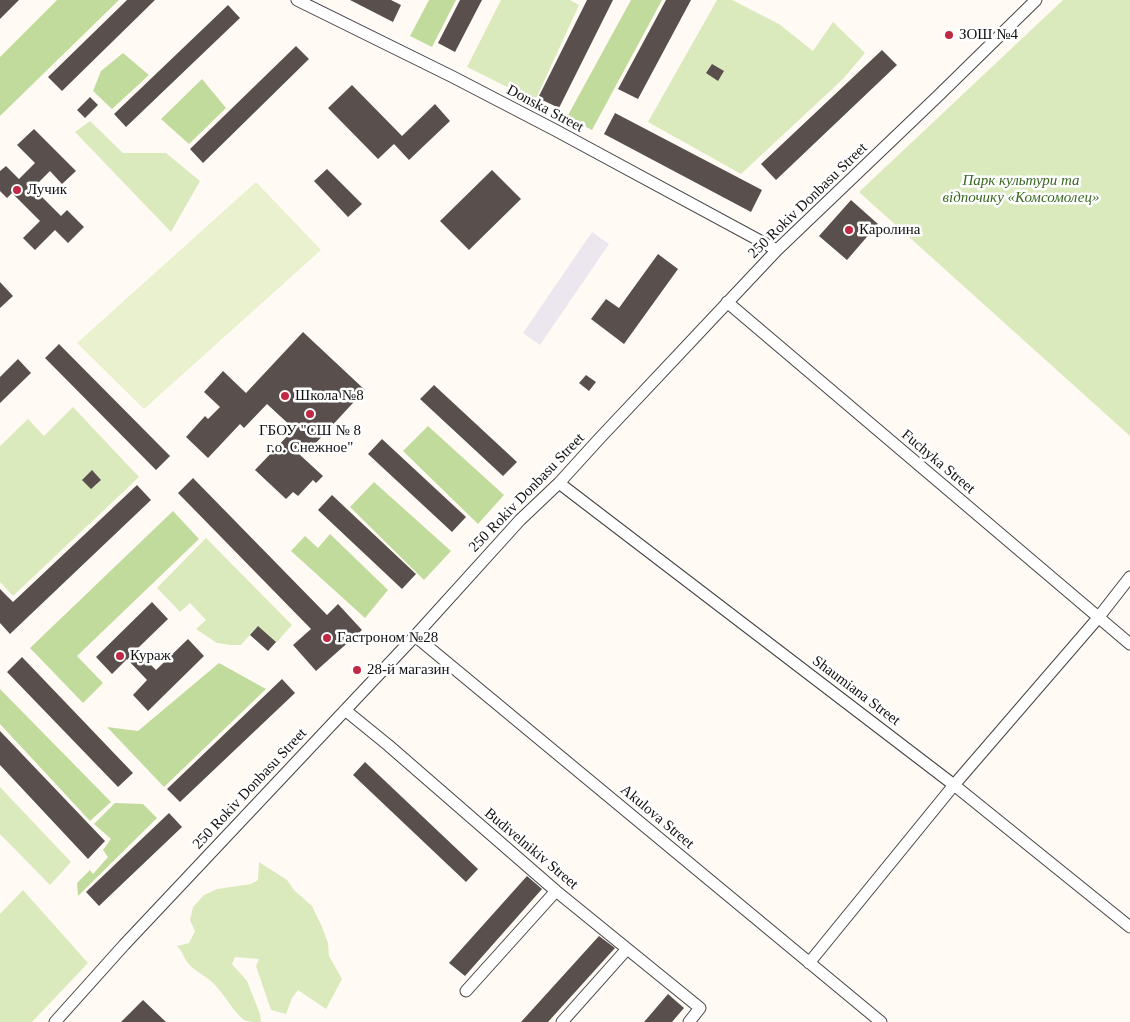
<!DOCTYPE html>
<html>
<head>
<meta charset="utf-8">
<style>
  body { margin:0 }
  canvas { display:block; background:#fffbf4 }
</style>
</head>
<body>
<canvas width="1130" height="1022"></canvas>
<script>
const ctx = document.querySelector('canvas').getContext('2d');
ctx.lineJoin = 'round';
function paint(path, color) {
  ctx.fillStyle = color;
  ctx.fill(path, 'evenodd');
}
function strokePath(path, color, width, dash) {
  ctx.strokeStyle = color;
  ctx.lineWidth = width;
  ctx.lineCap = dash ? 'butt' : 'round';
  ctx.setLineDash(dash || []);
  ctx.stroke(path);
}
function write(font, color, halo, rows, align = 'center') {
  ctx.font = font + ' "Times New Roman",serif';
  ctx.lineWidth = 5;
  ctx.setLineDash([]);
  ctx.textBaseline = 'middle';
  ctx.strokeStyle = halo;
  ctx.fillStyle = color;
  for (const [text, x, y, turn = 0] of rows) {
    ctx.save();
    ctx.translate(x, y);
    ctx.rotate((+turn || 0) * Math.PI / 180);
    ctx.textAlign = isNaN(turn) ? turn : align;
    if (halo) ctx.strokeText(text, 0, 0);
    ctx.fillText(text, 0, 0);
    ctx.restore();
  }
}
const industrial = new Path2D(`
  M592,232L609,244L540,345L523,333Z`);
const green = new Path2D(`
  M501,0H570L579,5L535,101L467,67Z
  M717,0H732L779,24L813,51L833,22L865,53L843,79L741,174L648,122Z
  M1063,0H1130V436L859,192Z
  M90,121L123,153H166L200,181L171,232L75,132Z
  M73,407L139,477L13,596L0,582V446L28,419L44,436Z
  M206,538L292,625L276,643L258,626L241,645H230L217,643L196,629L206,620L190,603L180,612L157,588Z
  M0,787L71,862L50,885L0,834Z
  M259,862L287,880L294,890L312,906L322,927L328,943L329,956L342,979L326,1009L298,990L292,998L286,1014L271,1010L256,966L259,959L235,957L232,964L247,981L260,1014L261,1022C256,1022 250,1022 246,1021C235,1015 225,995 215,985C207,976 195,972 188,963C184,958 182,951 177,946L189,943L195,931L190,920L193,907L204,895L217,889L251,884L258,880Z
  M23,890L88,963L32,1022H0V914Z`);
const forest = new Path2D(`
  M57,0H119L0,116V57Z
  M429,0H456L432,47L410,36Z
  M631,0H662L592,130L567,117Z
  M123,53L149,75L112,109L93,91L101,71Z
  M202,79L226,108L189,144L161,119Z
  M428,426L504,495L478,524L403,451Z
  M374,482L451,551L424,580L350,507Z
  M173,511L199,539L77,656L103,683L83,703L30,648Z
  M330,534L388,590L365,618L291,551L305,536L318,548Z
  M219,663L266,689L164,787L107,727L138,731Z
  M0,689L111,802L90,821L0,724Z
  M115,803L143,804L157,818L78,896L77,883L90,870L93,874L108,857L103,850L111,839L94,824Z`);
const pitch = new Path2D(`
  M256,182L321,250L144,409L77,343Z`);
const building = new Path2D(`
  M0,0H19L0,19Z
  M127,0H155L62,91L48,77Z
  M350,0H391L401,5L393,22Z
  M460,0H482L455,52L438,43Z
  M587,0H613L559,108L538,98Z
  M666,0H691L638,99L618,89Z
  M228,5L240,18L126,127L114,114Z
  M296,46L309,59L203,163L190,149Z
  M882,50L897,65L776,180L761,164Z
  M712,64L724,71L718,81L706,73Z
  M352,85L402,136L435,104L450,121L409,160L394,144L378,159L328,108Z
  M90,97L98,105L85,118L77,110Z
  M615,113L762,190L751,212L604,134Z
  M34,129L76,171L62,184L50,171L33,188L61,216L67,210L84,227L68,243L55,230L35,250L23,238L40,221L12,193L7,198L0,191V171L6,166L19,179L35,163L17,145Z
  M327,169L362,204L348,217L314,181Z
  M492,170L521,199L469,250L440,221Z
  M851,200L878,224L847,260L819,236Z
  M658,254L678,269L624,344L591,319L606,299L619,308Z
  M0,282L13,296L0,308Z
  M303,332L365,390L314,445L311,442L299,454L323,476L316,483L313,480L298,496L293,492L286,499L255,470L294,429L267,404L244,428L240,424L208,458L186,437L205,416L208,419L220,407L204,392L223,371L246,393Z
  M59,344L170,456L156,470L45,358Z
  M18,359L31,373L0,403V377Z
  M586,375L596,382L589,391L579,383Z
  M434,385L517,462L503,476L420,399Z
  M382,439L466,517L452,532L368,454Z
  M92,470L101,480L91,489L82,480Z
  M193,478L327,615L338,604L362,630L316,671L293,645L311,629L178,493Z
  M137,485L151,500L10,634L0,623V589L13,602Z
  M332,495L416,574L402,589L318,510Z
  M152,602L168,619L136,650L156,670L188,639L204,656L148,711L133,695L147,680L127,659L112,674L96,657Z
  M258,626L276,642L268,651L250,635Z
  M22,657L133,773L118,787L7,672Z
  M282,679L295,693L180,802L167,789Z
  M0,731L105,841L88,859L0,765Z
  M365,762L478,869L466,882L353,775Z
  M169,813L182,827L99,906L86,892Z
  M527,876L542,889L465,976L449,963Z
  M599,936L615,948L548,1022H521Z
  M668,994L684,1008L672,1022H644Z
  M143,1000L166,1022H121Z`);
const minor = new Path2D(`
  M297,0L453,77L555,130L777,250
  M727,302L1130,644
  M559,483L954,785L1130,927
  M415,636L881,1022
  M345,710L388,745L556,891L700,1008L689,1022
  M809,963L954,785L1098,618L1130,577
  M466,991L556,891
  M55,1022L124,945L415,636L520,520L559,483L599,439L777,250L938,96L1036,0
  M562,1022L627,949`);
const markers = [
  [949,35,5,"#c12843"],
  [17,190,5,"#c12843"],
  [849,230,5,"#c12843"],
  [285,396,5,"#c12843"],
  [310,414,5,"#c12843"],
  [327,638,5,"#c12843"],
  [120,656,5,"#c12843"],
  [357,670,5,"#c12843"]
];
const poiNames = [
  ["ЗОШ №4",959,35],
  ["Лучик",27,190],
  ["Каролина",859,230],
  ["Школа №8",295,396],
  ["ГБОУ \"СШ № 8",310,431,"center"],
  ["г.о. Снежное\"",310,448,"center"],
  ["Гастроном №28",337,638],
  ["Кураж",130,656],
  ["28-й магазин",367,670]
];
const streetNames = [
  ["Donska Street",545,109,28],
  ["250 Rokiv Donbasu Street",808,201,-44],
  ["Fuchyka Street",938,462,40],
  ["250 Rokiv Donbasu Street",527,493,-46],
  ["Shaumiana Street",856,691,37],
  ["250 Rokiv Donbasu Street",250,789,-47],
  ["Akulova Street",657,817,40],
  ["Budivelnikiv Street",531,849,40]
];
const parkNames = [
  ["Парк культури та",1021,181],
  ["відпочику «Комсомолец»",1021,198]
];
paint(industrial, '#ece6ef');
paint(green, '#daeabd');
paint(forest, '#c1db9c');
paint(pitch, '#eaf1cf');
paint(building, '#59504d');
strokePath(minor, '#444', 13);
strokePath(minor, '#fff', 11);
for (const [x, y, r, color] of markers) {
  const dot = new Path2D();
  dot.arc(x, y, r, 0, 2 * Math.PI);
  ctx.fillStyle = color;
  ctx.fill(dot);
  strokePath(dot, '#fff', 2);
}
write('15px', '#111', '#fff', poiNames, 'left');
write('15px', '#111', '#fff', streetNames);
write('italic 15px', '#396920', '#fff', parkNames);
</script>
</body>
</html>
